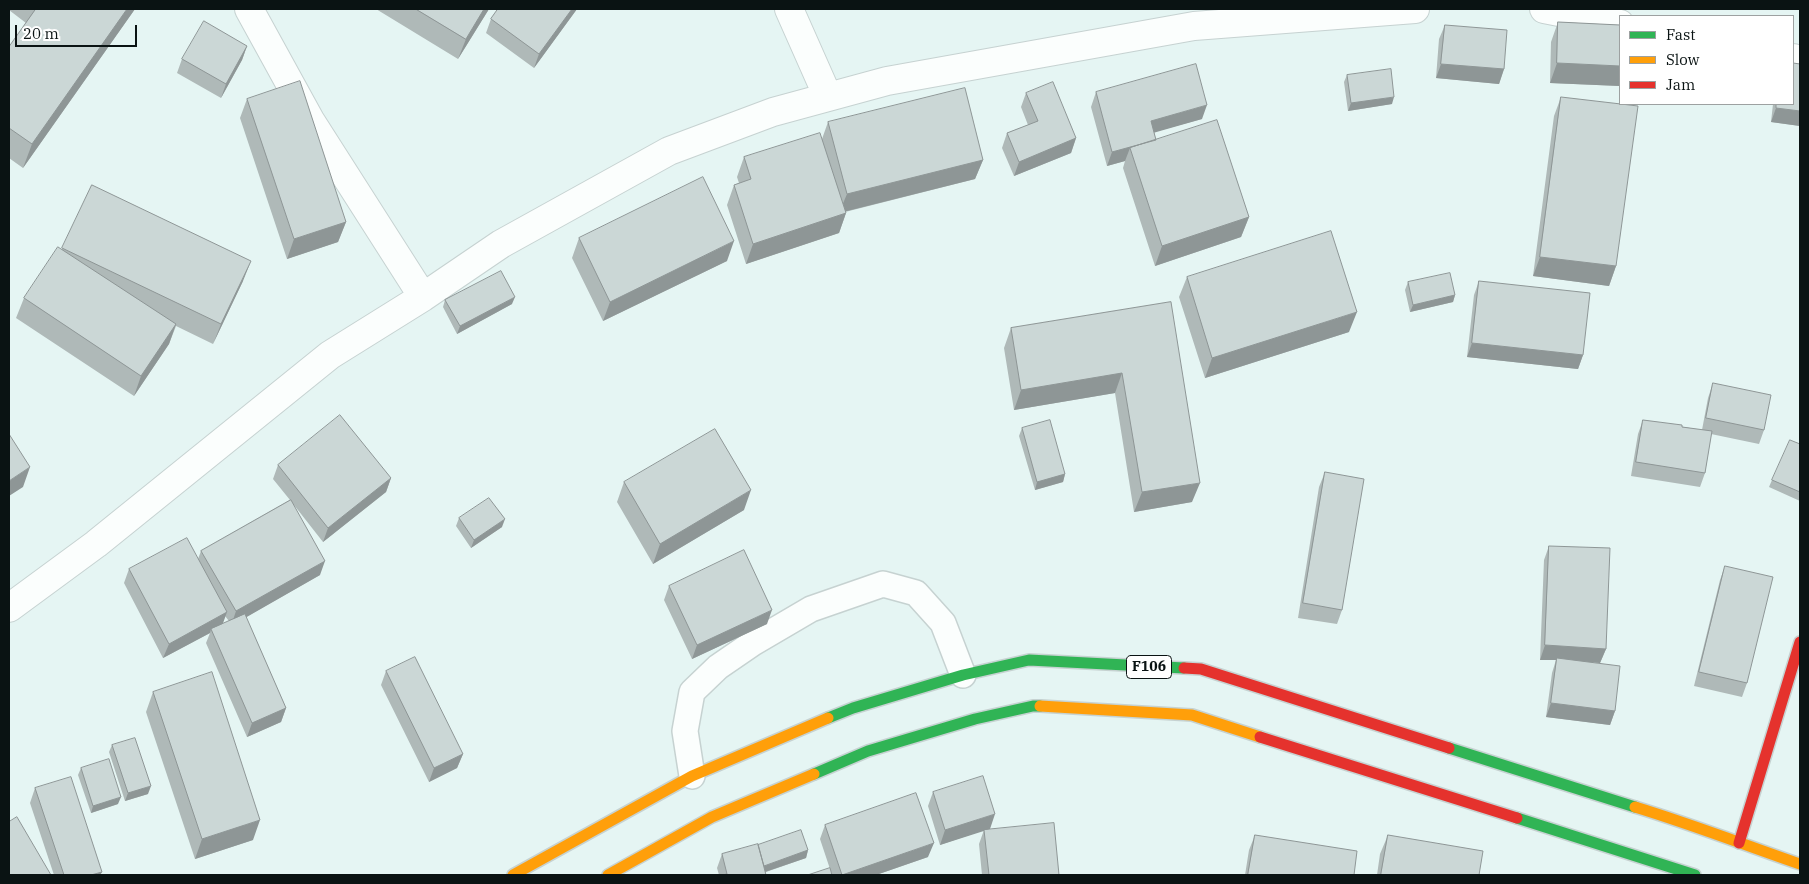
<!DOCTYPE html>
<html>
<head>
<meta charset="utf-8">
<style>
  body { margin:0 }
  #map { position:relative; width:1809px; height:884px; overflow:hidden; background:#e5f5f3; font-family:"IBM Plex Serif",serif }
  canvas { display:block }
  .frame { position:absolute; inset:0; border:10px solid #0a1313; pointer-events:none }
  .legend { position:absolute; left:1619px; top:15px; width:175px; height:90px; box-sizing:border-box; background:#fff; border:1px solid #9da1a1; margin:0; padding:6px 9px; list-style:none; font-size:15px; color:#0a1313 }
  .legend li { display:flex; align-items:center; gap:10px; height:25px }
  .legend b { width:25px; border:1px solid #9da1a1 }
  .scale { position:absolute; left:15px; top:25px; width:122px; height:22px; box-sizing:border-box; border:2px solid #0a1313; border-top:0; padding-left:6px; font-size:15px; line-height:18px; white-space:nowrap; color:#0a1313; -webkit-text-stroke:4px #fff; paint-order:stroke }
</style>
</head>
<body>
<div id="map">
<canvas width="1809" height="884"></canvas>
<div class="frame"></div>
<ul class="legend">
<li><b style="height:6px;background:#30b455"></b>Fast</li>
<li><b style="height:6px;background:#ff9f0a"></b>Slow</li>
<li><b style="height:6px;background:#e5322d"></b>Jam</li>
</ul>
<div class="scale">20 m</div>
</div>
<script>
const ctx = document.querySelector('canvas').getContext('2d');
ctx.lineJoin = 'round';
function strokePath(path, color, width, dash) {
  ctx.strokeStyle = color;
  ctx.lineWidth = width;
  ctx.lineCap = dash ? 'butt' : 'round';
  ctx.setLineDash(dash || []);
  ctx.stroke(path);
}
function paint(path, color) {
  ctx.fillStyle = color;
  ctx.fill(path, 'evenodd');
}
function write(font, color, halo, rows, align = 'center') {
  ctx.font = font + ' "IBM Plex Serif",serif';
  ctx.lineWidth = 4.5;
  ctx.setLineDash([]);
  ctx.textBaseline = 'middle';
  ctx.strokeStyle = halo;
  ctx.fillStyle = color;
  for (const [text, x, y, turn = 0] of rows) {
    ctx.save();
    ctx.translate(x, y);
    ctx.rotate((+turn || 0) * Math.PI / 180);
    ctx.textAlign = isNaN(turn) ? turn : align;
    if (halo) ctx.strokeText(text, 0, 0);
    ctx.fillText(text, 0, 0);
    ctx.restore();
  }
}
const lane = new Path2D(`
  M692,776L685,731L692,692L718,667L753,643L811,609L883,584L916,593L943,623L963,675`);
const street = new Path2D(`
  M249,9L310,120L423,297
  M789,9L828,97
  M1544,9L1620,24
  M1793,58L1800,60
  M9,608L96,544L330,355L423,297L501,244L669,151L773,112L887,81L1194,26L1415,9`);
const fast = new Path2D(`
  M828,718L853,708L963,675L1029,660L1184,668
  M1449,748L1635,807
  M814,774L868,751L975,719L1033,706H1040
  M1517,818L1695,875`);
const slow = new Path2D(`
  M1040,706L1192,715L1260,737
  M1635,807C1691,824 1745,845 1800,864
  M513,875L692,776L828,718
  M608,875L712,817L814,774`);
const jam = new Path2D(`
  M1184,668L1201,669L1449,748
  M1260,737L1517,818
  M1739,843L1800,642`);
const wall = new Path2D(`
  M9,9H135L23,168L9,158V47L26,23L9,10Z
  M376,9H489L458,59Z
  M498,9H577L534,68L486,33L491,19Z
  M1558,22L1620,25V86L1550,83L1551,42Z
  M1445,25L1504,69L1499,84L1436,78L1439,39Z
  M247,46L242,60L221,98L177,73L182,59Z
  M1800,64V126L1771,122L1773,104H1793Z
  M1347,75L1392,104L1348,111L1344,82Z
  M1096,92L1202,119L1154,132L1156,140L1249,217L1241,237L1155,266L1123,168L1125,161L1107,166L1091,107Z
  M1026,93L1076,138L1071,153L1014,176L1002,148L1007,133L1028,125L1021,107Z
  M1561,97L1616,266L1609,286L1533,276L1554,116Z
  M247,99L346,222L338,242L287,259L240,118Z
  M828,122L983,160L975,179L845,212L846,213L839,233L746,264L727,205L734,185L739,183L737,177L744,157L822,139Z
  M92,185L243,281L213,344L176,326L169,344L134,396L16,318L24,298L62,249Z
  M579,238L727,261L603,321L572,258Z
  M1187,277L1349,332L1205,378L1179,297Z
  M1479,281L1583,355L1578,369L1467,357L1474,295Z
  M1408,282L1455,295L1453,302L1410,312L1405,290Z
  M445,300L512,304L457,334L443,307Z
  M1171,302L1192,502L1134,512L1115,393L1014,410L1004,348L1011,328Z
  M1713,383L1764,430L1759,444L1711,434L1705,473L1700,487L1631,476L1638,434L1643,420L1702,430L1708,398Z
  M1022,428L1065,474L1063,482L1035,490L1019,436Z
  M1800,444V501L1769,487L1772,480Z
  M278,465L391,478L386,492L323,542L294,505L320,575L246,617L286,708L281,722L247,737L206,643L210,633L163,658L124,583L129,569L198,559L201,551L290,500L273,479ZM225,616L229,621L222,624Z
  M1325,472L1342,610L1337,624L1298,618L1319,487Z
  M624,482L744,510L653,564L617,502Z
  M459,518L502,527L471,548L456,526Z
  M1549,546L1606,649L1600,663L1593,662L1615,711L1610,725L1546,717L1552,673L1556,660H1540L1544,560Z
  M1725,566L1747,683L1742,697L1694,686L1720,580Z
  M669,586L767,624L692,659L664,600Z
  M386,671L463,754L457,768L429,782L381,685Z
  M153,692L253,840L195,859L146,712Z
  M112,745L148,794L125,801L109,752Z
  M81,768L118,804L91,813L78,775Z
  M35,788L102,872L100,875H54L30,803Z
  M933,792L990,829L985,830L1059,875H982L979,844L984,830L940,845L928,806Z
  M825,825L928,857L876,875H832L820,839Z
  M1255,835L1354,875H1245L1249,850Z
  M1388,835L1479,875H1377L1380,854Z
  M758,845L808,850L806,858L766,872V875H719L717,868L722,854Z`);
const shadedWall = new Path2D(`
  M127,9H135L23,168L32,144Z
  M484,9H489L458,59L466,39Z
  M572,9H577L534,68L539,54Z
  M247,46L242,60L221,98L226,84Z
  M1557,63L1620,66V86L1550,83Z
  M1441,64L1504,69L1499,84L1436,78Z
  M1394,97L1392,104L1348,111L1351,103Z
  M1207,105L1202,119L1146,135L1151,121Z
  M1776,108L1800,111V126L1771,122Z
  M1076,138L1071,153L1014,176L1019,162Z
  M1156,140L1130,148L1125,161L1107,166L1112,152Z
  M983,160L975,179L839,213L847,194Z
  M846,213L839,233L746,264L753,244Z
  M1249,217L1241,237L1155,266L1162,246Z
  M346,222L338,242L287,259L294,239Z
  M734,241L727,261L603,321L610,302Z
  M1540,257L1616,266L1609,286L1533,276Z
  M251,261L243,281L213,344L221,324Z
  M1455,295L1453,302L1410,312L1413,305Z
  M515,297L512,304L457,334L460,326Z
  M1357,312L1349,332L1205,378L1212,358Z
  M176,324L169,344L134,396L141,376Z
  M1472,343L1583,355L1578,369L1467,357Z
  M1122,373L1115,393L1014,410L1021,390Z
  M30,467L23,487L9,496V481Z
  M1065,474L1063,482L1035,490L1037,482Z
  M391,478L386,492L323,542L328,528Z
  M1200,483L1192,502L1134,512L1142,492Z
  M751,490L744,510L653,564L660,544Z
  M505,519L502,527L471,548L474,540Z
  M325,561L320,575L231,626L236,611Z
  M772,610L767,624L692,659L697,645Z
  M227,612L222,626L211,629L210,633L163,658L169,644Z
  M1545,645L1606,649L1600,663L1557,660V658L1556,660H1540Z
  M1551,703L1615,711L1610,725L1546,717Z
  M286,708L281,722L247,737L252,723Z
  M463,754L457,768L429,782L434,768Z
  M151,786L148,794L125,801L128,793Z
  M121,797L118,804L91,813L93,806Z
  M995,814L990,829L940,845L945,830Z
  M260,820L253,840L195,859L202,839Z
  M934,843L928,857L876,875H842Z
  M808,850L806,858L759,874L762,867Z
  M102,872L100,875H91Z`);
const building = new Path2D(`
  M36,9H127L32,144L9,128V47Z
  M416,9H484L466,39Z
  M498,9H572L539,54L491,19Z
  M204,21L247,46L226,84L182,59Z
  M1558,22L1620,25V66L1557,63Z
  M1445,25L1507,30L1504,69L1441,64Z
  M1793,63L1800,64V111L1776,108V104H1793Z
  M1196,64L1207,105L1151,121L1156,140L1112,152L1096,92Z
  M1391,69L1394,97L1351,103L1347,75Z
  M300,81L346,222L294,239L247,99Z
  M1053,82L1076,138L1019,162L1007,133L1038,121L1026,93Z
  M965,88L983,160L847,194L828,122Z
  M1561,97L1638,106L1616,266L1540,257Z
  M1217,120L1249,217L1162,246L1130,148Z
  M820,133L846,213L753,244L734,185L751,179L744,157Z
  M703,177L734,241L610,302L579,238Z
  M92,185L251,261L221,324L62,248Z
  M1331,231L1357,312L1212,358L1187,277Z
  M58,247L176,324L141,376L24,298Z
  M501,271L515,297L460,326L445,300Z
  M1450,273L1455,295L1413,305L1408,282Z
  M1479,281L1590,293L1583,355L1472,343Z
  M1171,302L1200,483L1142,492L1122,373L1021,390L1011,328Z
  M1713,383L1771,395L1764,430L1706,418Z
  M340,415L391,478L328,528L278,465Z
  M1050,420L1065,474L1037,482L1022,428Z
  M1643,420L1682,425V427L1712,431L1705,473L1636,462Z
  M715,429L751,490L660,544L624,482Z
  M9,434L30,467L9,481Z
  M1790,440L1800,444V492L1772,480Z
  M1325,472L1364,479L1342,610L1303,603Z
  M489,498L505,519L474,540L459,518Z
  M291,500L325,561L236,611L201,551Z
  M187,538L227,612L169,644L129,569Z
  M1549,546L1610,548L1606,649L1545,645Z
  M744,550L772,610L697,645L669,586Z
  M1725,566L1773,577L1747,683L1699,672Z
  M245,614L286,708L252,723L211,629Z
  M415,657L463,754L434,768L386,671Z
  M1557,658L1620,666L1615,711L1551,703Z
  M212,672L260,820L202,839L153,692Z
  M135,738L151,786L128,793L112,745Z
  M109,759L121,797L93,806L81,768Z
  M983,776L995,814L945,830L933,792Z
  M71,777L102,872L91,875H64L35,788Z
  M916,793L934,843L842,875L825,825Z
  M17,817L51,875H9V822Z
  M1054,823L1059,875H989L984,830Z
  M801,830L808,850L764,866L758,845Z
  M1255,835L1357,851L1354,875H1248Z
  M1388,835L1483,851L1479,875H1381Z
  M758,844L766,875H722L727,874L722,854Z
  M830,868L832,875H808Z`);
const shields = [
  [1149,667,45]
];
const shieldNames = [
  ["F106",1149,667]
];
strokePath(lane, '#c6d2d1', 28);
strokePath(street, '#c6d2d1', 30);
strokePath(fast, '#c6d2d1', 14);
strokePath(slow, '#c6d2d1', 14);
strokePath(jam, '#c6d2d1', 14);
strokePath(lane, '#fbfefd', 25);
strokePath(street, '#fbfefd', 28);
strokePath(fast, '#30b455', 11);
strokePath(slow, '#ff9f0a', 11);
strokePath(jam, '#e5322d', 11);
paint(wall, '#afb9b8');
paint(shadedWall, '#8e9696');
paint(building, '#cbd7d6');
strokePath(building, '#8e9696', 1);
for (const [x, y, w] of shields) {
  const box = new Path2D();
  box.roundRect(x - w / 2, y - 11.5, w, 23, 4);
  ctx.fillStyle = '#fff';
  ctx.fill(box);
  strokePath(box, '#0a1313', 1);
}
write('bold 14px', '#0a1313', null, shieldNames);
</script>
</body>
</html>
